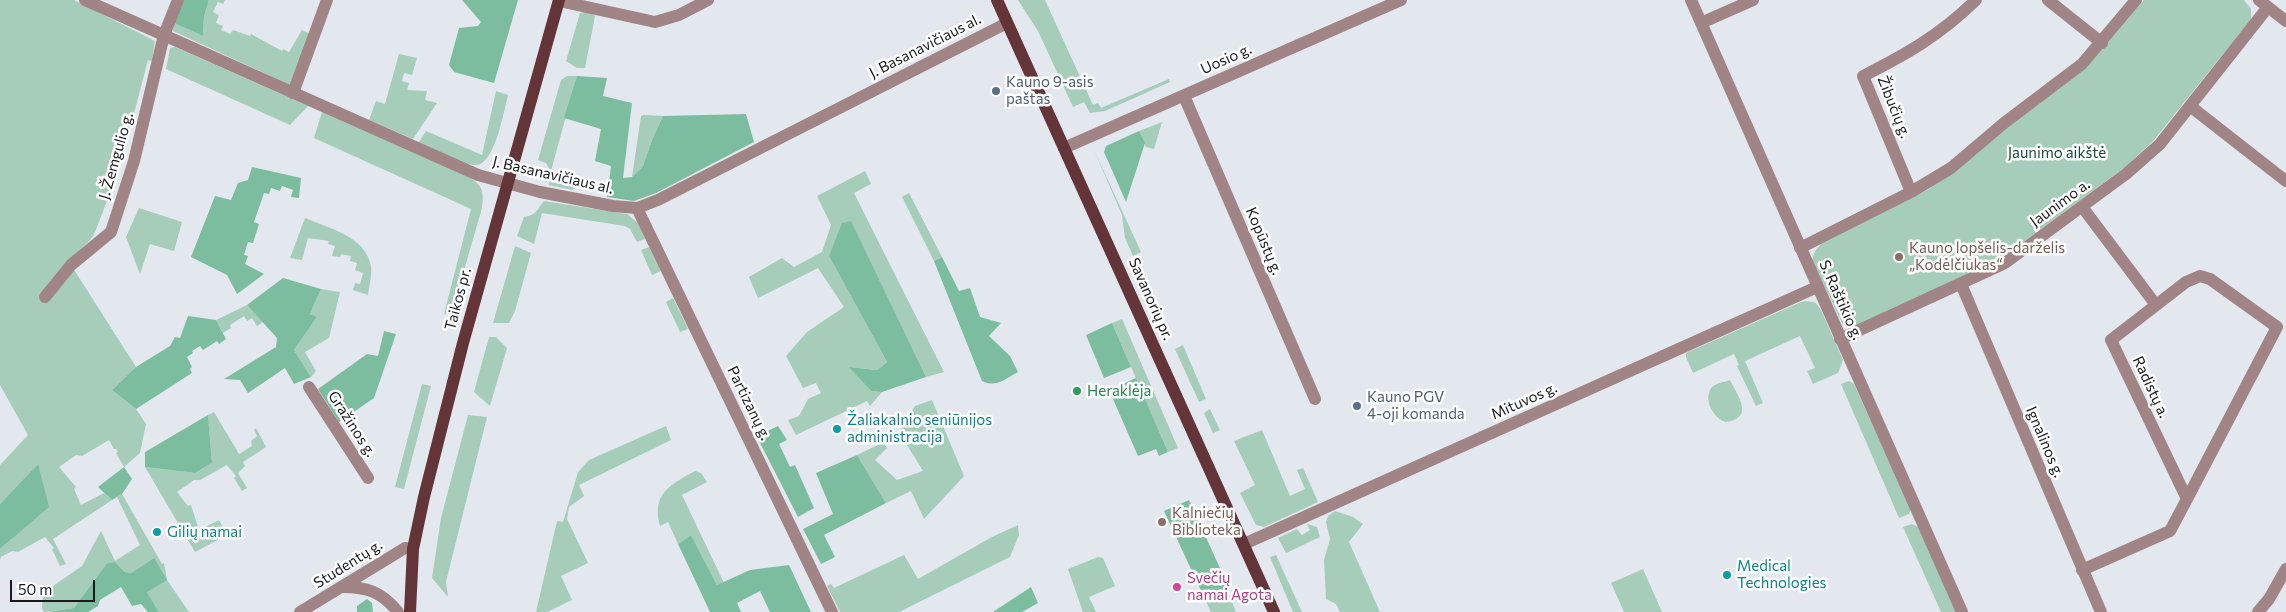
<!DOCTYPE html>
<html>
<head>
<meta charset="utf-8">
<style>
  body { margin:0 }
  #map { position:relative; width:2286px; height:612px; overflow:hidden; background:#e2e8ee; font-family:Commissioner,sans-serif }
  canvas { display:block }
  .scale { position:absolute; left:10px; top:580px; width:85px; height:22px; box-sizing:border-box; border:2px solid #181a1c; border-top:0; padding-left:6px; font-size:15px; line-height:18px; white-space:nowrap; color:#181a1c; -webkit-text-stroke:4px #fff; paint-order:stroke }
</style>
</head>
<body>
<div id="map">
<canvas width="2286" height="612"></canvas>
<div class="scale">50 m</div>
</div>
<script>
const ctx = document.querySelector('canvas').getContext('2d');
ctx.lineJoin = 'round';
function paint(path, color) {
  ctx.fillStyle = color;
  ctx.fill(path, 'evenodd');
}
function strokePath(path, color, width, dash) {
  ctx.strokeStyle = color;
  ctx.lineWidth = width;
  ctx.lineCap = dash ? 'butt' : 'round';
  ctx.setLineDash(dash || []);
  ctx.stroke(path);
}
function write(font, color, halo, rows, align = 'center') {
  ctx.font = font + ' Commissioner,sans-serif';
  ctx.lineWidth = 5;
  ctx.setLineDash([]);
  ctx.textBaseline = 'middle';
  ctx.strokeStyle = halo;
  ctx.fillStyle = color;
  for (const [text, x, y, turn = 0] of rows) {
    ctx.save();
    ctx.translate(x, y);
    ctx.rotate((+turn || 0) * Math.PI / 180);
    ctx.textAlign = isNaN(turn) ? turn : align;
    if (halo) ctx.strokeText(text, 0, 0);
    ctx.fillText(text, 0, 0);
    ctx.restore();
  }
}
const green = new Path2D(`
  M0,0H74L155,41L152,61L148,60C133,118 118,176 95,232C90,245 74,250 71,265L136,367L112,390L136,409L146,424L140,453L124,467L116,453L118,452L116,449H114L109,440L82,456L76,455L59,467L76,487L74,489L81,505L104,493L112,500L53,539L66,564L60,566L52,549L54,548L45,537L18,552L12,551L1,557L0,560V549L12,539L38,464L0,504V465L28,435L0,385Z
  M209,0H225L223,4L218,2L213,12L219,15L216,23L223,26L221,30L230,34L233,30L250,36L251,34L282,51L283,49L289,52L302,30L310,34L290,85L173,31L174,23L203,36L204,17Z
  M1018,0H1045L1093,105L1098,103L1101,108L1169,79L1170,82L1105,111L1090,113L1084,102L1073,107L1038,31Z
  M2144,0H2244L2251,9V19L2154,140L2125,167L2003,257L1978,270L1850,329L1843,325L1812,260L1815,251L1821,244L1929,189L2023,114L2087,67Z
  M588,11L595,16L585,68H577L566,61L580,13Z
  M175,47L308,106L290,125L166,69L170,48Z
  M399,54L417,58L412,75L404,73L402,81L409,83L407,90L427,91L425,100L437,103L413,139L369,120L376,101L385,104Z
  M567,76H577L551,171L580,178L577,187L573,190L549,185L551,172L546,163L538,160L561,80Z
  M496,91L508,95C504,110 495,165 476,165C464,166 431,148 419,142L426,131L482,155Z
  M322,112L469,177C483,186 484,191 482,208L452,312L444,314L471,209L314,138Z
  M644,115L663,116L652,140L643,166L632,177L641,116Z
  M1162,122L1154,149L1146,147L1139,131Z
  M1094,150L1141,252L1133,256L1125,238L1122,215Z
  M865,171L871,184L854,193L944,372L926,377L851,222L843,223L829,256L887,362L877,370L850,367L871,391L882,392L870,406L867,401L796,435L788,420L799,416L808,399L821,393L816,383L803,388L786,356L807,332L844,307L818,268L758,298L749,277L782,258L794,267L822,252L831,225L817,196Z
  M909,193L942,257L934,261L902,197Z
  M544,201L627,214L638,223L645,239L637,242L630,229L625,226L542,213L534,244L517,236L524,217C537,215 537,209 544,201Z
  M139,208L182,222L174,251L150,244L140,274L126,237Z
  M305,218C329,228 367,237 371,267C372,276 369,287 368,295L353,290L355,283L360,284L363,273L355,270L357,263L350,261L351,256L341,254L340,257L332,256L335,246L328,244L329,241L308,238L302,260L290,258Z
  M515,246L531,253L515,311L509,323H493Z
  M649,247L661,271L652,275L641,250Z
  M321,289L340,292L329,338L305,352L316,371L311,377L294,350L317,317L310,314Z
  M673,298L688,329L680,332L666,302Z
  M1807,301L1816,303L1821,310L1843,360L1838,373L1813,384L1807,371L1815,368L1800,336L1745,361L1763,403L1756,406L1737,366L1739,365L1734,354L1693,373L1686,357V353L1801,302Z
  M247,305L263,322L257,326L252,318L247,321L244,316L230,325L231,328L223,333L216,320Z
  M1122,319L1178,448L1168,452L1112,323Z
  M489,337H496L507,348L490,406L474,392Z
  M1183,345L1206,399L1199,402L1175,349Z
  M1730,380C1738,397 1755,417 1726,422C1714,419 1702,399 1712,387C1716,383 1725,382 1730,380Z
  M1849,381L1854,384L1911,509L1909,514L1899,518L1841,384Z
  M422,384L431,386L404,489L395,487Z
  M932,400L964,476L924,519L911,491L886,503L857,455L884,442L887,448L875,460L897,480L923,471L899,432L915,406Z
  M1210,409L1220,430L1213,433L1204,413Z
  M214,412L239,454L252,446L251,441L257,436L254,430L256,428L266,447L243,462L245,466L238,473L247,488L242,491L234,478L236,476L227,465L200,480H194L177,492L188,506L191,505L199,530L219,520L227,535L195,552L145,467L195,473L212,463L208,415Z
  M468,415L487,417L446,582L448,597L432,578L441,518Z
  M666,426L671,440L579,485L584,496L569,507L567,519L588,563L561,576L572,600L547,612H536L557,521L563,522L578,472L589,460Z
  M1262,430L1290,496L1305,489L1297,470L1303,468L1318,502L1264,527L1256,525L1240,493L1255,485L1234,441Z
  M695,471L701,473L707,482L682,495L724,583L717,585L691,535L678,544L668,522L660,526C651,494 670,485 695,471Z
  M122,494L162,564L164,563L167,580L189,612H159L147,592L154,558L131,573L125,572L115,562L107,563L74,608L44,612L42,608L43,593L82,566L101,531L115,561L140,545L117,497Z
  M1335,511L1353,517L1363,524L1349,542L1380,612H1340L1336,604L1326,599L1324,560L1330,539L1326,522L1328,516Z
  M1307,524L1317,527L1320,537L1286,553L1278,538L1297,529L1302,535L1310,530Z
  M1912,524L1918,527L1956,612H1941L1903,527Z
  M1018,525L1019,535L1010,557L899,612H840L827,586L831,584L834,588L904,555L918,579L990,538Z
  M1276,555L1302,612H1293L1270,557Z
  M1098,557L1103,558L1115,586L1089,597L1096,612H1083L1068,569Z
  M1643,569L1662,612H1624L1611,583Z
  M1227,589L1236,612H1211L1204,597Z`);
const forest = new Path2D(`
  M184,0H209L204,17L203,36L174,23Z
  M462,0H518L494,83L454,72L449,65L459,28L478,26L481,22Z
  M577,76L607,78L603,96L632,103L623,178L632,177L643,166L652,140L663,116L746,114L754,142L656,193L634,201L607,197L611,166L595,161L601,129L564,118Z
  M1139,131L1145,143L1126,202L1104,152L1106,146Z
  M252,167L301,178L299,198L291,197L293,190L282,186L280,191L271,188L269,194L264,193L254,222L259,224L253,243L248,242L244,255L248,256L245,264L264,274L237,294L227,275L191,257L215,196L231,200L238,183L248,180Z
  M851,221L926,377L882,392L871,391L849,367L877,370L887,362L829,256L842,223Z
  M942,257L959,291L970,288L980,317L1001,323L989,336L1010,356L1018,372C1005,379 996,388 982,381L934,261Z
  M283,278L321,289L310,314L317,317L294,350L311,377L294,384L285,368L248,393L240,380L224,379L276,347L277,338L247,305Z
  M188,316L216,320L226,339L219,344L217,341L203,350L200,346L192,351L193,353L187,357L192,367L190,369L192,373L136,409L112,390L136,367L170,346L175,337L180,338Z
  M1112,323L1131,367L1104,378L1086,335Z
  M384,331L396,334L374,398L339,422L318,389L367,354L378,356Z
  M1136,378L1168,452L1159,456L1156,449L1138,456L1109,390Z
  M208,415L212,463L195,473L145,467V452Z
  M778,426L787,440L779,444L790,467L795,465L814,508L798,517L758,439L762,434Z
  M857,455L886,503L824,535L835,557L821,564L803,529L833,514L816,473Z
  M38,464L49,507L0,549V504Z
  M124,467L132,479L122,494L112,500L98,487Z
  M1189,500L1229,588L1204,597L1164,511Z
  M691,535L717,585L750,570L789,565L811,612H770L760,591L737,603L741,612H710L678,544Z
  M154,558L167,580L147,592L159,612H148L141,604L132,606L121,587L100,600L98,606L88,612H47L74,608L107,563L115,562L125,572L131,573Z
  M1031,587L1038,603L1022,612H993Z
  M367,599L372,603L373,612H357V606Z`);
const minor = new Path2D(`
  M1691,0L1962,612
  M2048,0L2102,43
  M2259,0L2286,21
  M559,1L655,22L679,15L708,0
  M1701,23L1753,0
  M293,93L327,0
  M1184,96L1315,399
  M2190,106L2286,181
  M1064,148L1401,0
  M1911,192L1863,76C1907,54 1940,35 1976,0
  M2083,208L2156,305
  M1800,248L1911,192L1951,168L2004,123L2082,64L2136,0
  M2200,276L2210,279L2277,327L2187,499L2111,340L2186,282Z
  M1961,284L2101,612
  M45,297L71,265L111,232L134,161L164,35L178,0
  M1840,339L2005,263L2126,174L2160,144L2268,7
  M309,387L368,478
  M1244,544L1817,287
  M2082,570L2170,531L2187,499
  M343,587C367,587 382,592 398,612
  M300,612L405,548L413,549
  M2258,612L2269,599L2286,569`);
const tertiary = new Path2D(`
  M85,0L478,175L540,192L613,206L637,208L658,200L1007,23
  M637,208L832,612`);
const primary = new Path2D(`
  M997,0L1274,612
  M410,612L413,549L424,497L463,343L559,0`);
const markers = [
  [996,91,5,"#5c6f8a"],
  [1899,257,5,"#8d6e63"],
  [1077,391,5,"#2e9e5b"],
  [1357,406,5,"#5c6f8a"],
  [837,429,5,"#0f9aa8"],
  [1162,522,5,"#8d6e63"],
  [157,532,5,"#0f9aa8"],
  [1727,575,5,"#0f9aa8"],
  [1177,587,5,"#d1479c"]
];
const streetNames = [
  ["J. Basanavičiaus al.",925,46,-27],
  ["Uosio g.",1226,59,-24],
  ["Žibučių g.",1894,107,68],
  ["J. Žemgulio g.",116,156,-74],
  ["J. Basanavičiaus al.",553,175,13],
  ["Jaunimo a.",2060,203,-36],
  ["Kopūstų g.",1264,241,67],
  ["Taikos pr.",458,299,-75],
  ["Savanorių pr.",1151,299,66],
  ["S. Raštikio g.",1841,300,66],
  ["Radistų a.",2151,387,65],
  ["Mituvos g.",1524,401,-24],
  ["Partizanų g.",749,403,64],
  ["Gražinos g.",352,424,57],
  ["Ignalinos g.",2045,442,67],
  ["Studentų g.",348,564,-32]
];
const serviceNames = [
  ["Kauno 9-asis",1006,82],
  ["paštas",1006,99],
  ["Kauno PGV",1367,397],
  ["4-oji komanda",1367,414]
];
const parkNames = [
  ["Jaunimo aikštė",2057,153]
];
const educationNames = [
  ["Kauno lopšelis-darželis",1909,248],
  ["„Kodėlčiukas“",1909,265],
  ["Kalniečių",1172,513],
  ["Biblioteka",1172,530]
];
const leisureNames = [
  ["Heraklėja",1087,391]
];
const cultureNames = [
  ["Žaliakalnio seniūnijos",847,420],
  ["administracija",847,437],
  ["Gilių namai",167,532],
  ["Medical",1737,566],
  ["Technologies",1737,583]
];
const hotelNames = [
  ["Svečių",1187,578],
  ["namai Agota",1187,595]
];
paint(green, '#a6ccba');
paint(forest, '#7cbd9f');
strokePath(minor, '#a18486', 12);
strokePath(tertiary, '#a18486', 12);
strokePath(primary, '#633438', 12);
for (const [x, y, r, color] of markers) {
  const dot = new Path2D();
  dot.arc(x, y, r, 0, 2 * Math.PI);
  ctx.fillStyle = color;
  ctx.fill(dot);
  strokePath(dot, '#fff', 2);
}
write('15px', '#181a1c', '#fff', streetNames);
write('15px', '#4e5e75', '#fff', serviceNames, 'left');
write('15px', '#174b37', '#fff', parkNames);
write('15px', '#785e54', '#fff', educationNames, 'left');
write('15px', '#27864d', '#fff', leisureNames, 'left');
write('15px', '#0d838f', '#fff', cultureNames, 'left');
write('15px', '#b23c85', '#fff', hotelNames, 'left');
</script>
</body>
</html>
